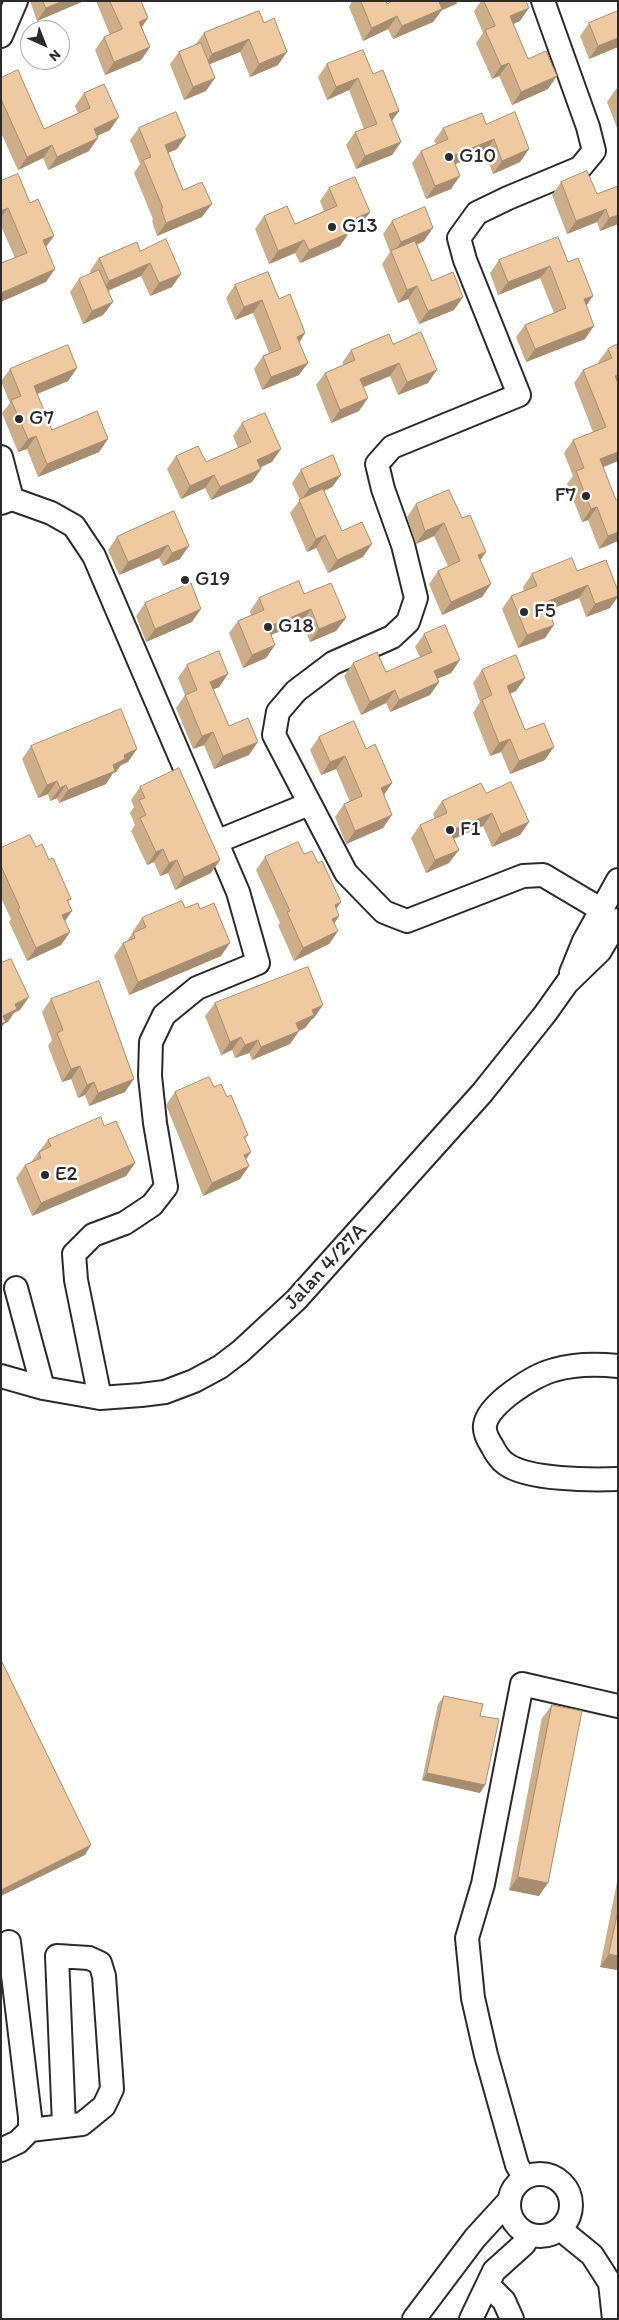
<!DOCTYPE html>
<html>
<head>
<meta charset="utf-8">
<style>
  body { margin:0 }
  #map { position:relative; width:619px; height:2320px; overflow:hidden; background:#fff; font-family:Itim,sans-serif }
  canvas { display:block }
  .frame { position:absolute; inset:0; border:2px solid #2b2b2b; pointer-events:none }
  .north { position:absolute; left:20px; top:20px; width:50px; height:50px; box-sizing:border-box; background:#fff; border:1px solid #aaa; border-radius:50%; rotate:136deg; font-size:14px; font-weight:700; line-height:20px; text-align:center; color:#2b2b2b }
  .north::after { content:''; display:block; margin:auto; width:18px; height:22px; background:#2b2b2b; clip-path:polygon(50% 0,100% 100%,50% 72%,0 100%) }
</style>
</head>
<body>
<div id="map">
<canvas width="619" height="2320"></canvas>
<div class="frame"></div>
<div class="north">N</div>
</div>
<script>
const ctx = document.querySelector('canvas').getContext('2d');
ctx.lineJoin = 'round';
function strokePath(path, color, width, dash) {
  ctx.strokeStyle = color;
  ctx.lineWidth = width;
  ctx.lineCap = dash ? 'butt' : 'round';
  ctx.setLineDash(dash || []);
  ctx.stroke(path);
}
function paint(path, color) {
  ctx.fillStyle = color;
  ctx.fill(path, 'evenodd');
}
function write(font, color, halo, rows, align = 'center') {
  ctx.font = font + ' Itim,sans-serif';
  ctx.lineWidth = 5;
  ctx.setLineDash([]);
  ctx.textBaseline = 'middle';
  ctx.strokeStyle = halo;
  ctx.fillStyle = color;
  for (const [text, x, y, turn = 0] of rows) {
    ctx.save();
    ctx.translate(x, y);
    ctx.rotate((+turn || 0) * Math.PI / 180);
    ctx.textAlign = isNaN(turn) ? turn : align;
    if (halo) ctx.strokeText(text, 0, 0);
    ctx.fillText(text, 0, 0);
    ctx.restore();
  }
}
const minor = new Path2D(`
  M543,1L588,127L594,151L580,168L508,198L477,213L459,238L465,260L519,395L392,447L377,464L383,489L403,545L416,598L408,622L392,637L333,663L296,691L278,712L274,735L346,873L384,912L407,921L523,876L543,875L602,910
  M1,36L16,1
  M1,457L12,499
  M1,503L12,499L51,513L74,526L94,556L238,892L258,963L197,988L164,1015L151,1042L150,1076L155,1123L166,1187L152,1205L125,1223L93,1235L74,1254L76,1280L100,1398
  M216,842L309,804
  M571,973L584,941L618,880
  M16,1288L43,1388
  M618,1366C597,1364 574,1364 554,1370C534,1375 488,1404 485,1425C484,1432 488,1440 492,1446C495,1452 500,1460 506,1464C528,1480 591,1480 618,1479
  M1,1376L43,1388L100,1398L141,1395L165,1392L194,1381L220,1367L241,1351L296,1300L482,1093L545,1014L567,983L600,951L618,920
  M30,2130L82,2124L104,2106L112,2089L104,1976L100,1963L89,1958L57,1956L64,2125
  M1,2150L18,2142L30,2130V2117L9,1942
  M509 2205a31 31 0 1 1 62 0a31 31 0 1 1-62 0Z
  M524,2177L517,2165L486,2055L473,1998L467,1938L483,1884L522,1684L618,1706
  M560,2229L592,2255L610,2283L614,2319
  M488,2285L504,2301L512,2319
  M414,2319L475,2238L508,2202
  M471,2319L494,2271L524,2244L530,2235`);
const wall = new Path2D(`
  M30,1H84L37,21Z
  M96,1H141L148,18L142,27L150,47L141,60L105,75L95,50L104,37L110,35Z
  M352,1H386L387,4L392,1H458L456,4L442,10L433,22L393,39L388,29L363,41L349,7Z
  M481,1H526L520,21L513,24L528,59L548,89L512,105L499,76L492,79L476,43L483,33L474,11Z
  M259,11L278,65L250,77L240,52L209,64L206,91L184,100L170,64L179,52L195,45L204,33Z
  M618,11V47L589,59L580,36L589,23Z
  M327,64L373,74L399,111L392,121L401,142L392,155L356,169L346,145L355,132L364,129L349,90L327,100L318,77Z
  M1,78L44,129L78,113L75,106L84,93L110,130L97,136L89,151L48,170L43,158L18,170L1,133Z
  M618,88V127L617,128L607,102L616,89Z
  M486,124L529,149L520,162L493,174L485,152L455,164L451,189L426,199L412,163L421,151L436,144L434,141L443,128Z
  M139,128L177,149L168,153L183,190L202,217L157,236L152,221L153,219L134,173L140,164L130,140Z
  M1,181L30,203L54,236L46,247V282L15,258L1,226Z
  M561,182L597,194L618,186V224L600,231L597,222L567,234L552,195Z
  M329,188L370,212L361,225L348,231L340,246L300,263L295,253L269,264L255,229L264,216L295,224L324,211L320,201Z
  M392,221L424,241L417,245L432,281L463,297L454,310L419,324L408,299L398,303L382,264L390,252L383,234Z
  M140,251L172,287L150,296L141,276L108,291L113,302L103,315L83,324L70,292L79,279L91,274L90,271L99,258Z
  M499,260L568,262L586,306L585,339L526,362L516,337L525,325L554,313L540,278L498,295L490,273Z
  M235,285L279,299L305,333L300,342L299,375L262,390L254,369L263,356L269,353L253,313L235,320L226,298Z
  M393,344L428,383L398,395L390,376L364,387L359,411L331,423L316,385L325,373L343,365L342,363L351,350Z
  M618,344V461L603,467L616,500L618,499V541L599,549L588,520L582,522L567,484L573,476L564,453L573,440L593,432L574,383L583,370L599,363L598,362L608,349Z
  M77,368L68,381L37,394L52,430L108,439L99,452L38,477L27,449L18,452L2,413L10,403L1,381L10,369Z
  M242,423L272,462L260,467L261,469L252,482L211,500L205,488L181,499L167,469L176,456L206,462L238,448L233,436Z
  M301,470L341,475L332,487L324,491L342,531L363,557L328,573L316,548L307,552L290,513L300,500L292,483Z
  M449,490L491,584L482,597L442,615L429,584L438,571L448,566L434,536L416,544L407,517L416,504Z
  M174,511L180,559L163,566L159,558L119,575L108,550L117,537Z
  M577,571L610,608L586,617L579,598L549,610L545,638L518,648L502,609L511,596L524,591L523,587L532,574Z
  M304,594L346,618L336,631L310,642L302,622L271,635L275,645L266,658L243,668L229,633L238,621L251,615L250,611L259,598Z
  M145,603L192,622L146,642L136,616Z
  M424,634L460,660L451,673L437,679L439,682L430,695L390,712L386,703L361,715L344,676L353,663L386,672L420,657L415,647Z
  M187,665L228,674L219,687L213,689L229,726L249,755L214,769L204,745L193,749L176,708L185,695L178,678Z
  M482,670L525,678L516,691L510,694L525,730L545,760L510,774L501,752L490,756L473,713L480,702L473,683Z
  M319,737L366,749L392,783L384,795L383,828L346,844L335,817L344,804L350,802L336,769L321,775L310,750Z
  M31,746L128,762L121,765L116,772L113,773L106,784L59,803L57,798L50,801L48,794L38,798L22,759Z
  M140,787L211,873L175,890L168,873L160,876L154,862L147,865L131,831L135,825L130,813L134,807L131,800Z
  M486,793L529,822L520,835L492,847L483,826L454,839L449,863L426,873L411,838L420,825L435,819L433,814L442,801Z
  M36,847L49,860L71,899L68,902L65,921L70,932L61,945L27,961L9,922L11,919L1,898V848Z
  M304,854L318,863L341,902L336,909L339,916L334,924L338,931L329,944L294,961L278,925L280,923L256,870L265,857Z
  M185,908L200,909L221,956L129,995L114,956L123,943L127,941L133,932V931L142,918Z
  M51,999L125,1092L89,1106L85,1095L78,1098L71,1079L62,1082L48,1046L52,1040L42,1012Z
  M215,1003L314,1018L312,1019L305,1028L299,1031L290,1044L252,1060L249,1053L235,1058L232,1050L221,1055L205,1016Z
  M214,1087L227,1097L248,1135L245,1139L246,1159L249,1166L240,1179L203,1196L166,1105L175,1092Z
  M104,1126L135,1163L126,1176L32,1216L16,1178L25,1165L31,1162L48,1140Z
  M444,1696L480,1793L422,1780L438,1704Z
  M552,1705L539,1896L509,1890L542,1718Z
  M618,1877V1970L600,1967Z`);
const shadedWall = new Path2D(`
  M63,1H84L37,21L46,8Z
  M441,1H458L456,4L442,10L433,22L393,39L402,26Z
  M529,8L520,21L501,29L510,16Z
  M397,16L388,29L363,41L372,28Z
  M148,18L139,31V22Z
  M618,38V47L589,59L598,46Z
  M249,39L240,52L203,67L212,54Z
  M150,47L141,60L105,75L114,62Z
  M287,52L278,65L250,77L259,64Z
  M509,63L499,76L492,79L501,66Z
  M557,76L548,89L512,105L521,92Z
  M215,78L206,91L184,100L193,87Z
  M358,78L349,90L327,100L336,87Z
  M399,111L390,123L389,114Z
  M119,117L110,130L84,142L94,129Z
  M186,136L177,149L156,158L165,145Z
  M98,138L89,151L48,170L57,157Z
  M494,139L485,152L443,169L452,156Z
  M401,142L392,155L356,169L365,156Z
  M52,145L43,158L18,170L27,157Z
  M529,149L520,162L493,174L502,161Z
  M460,176L451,189L426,199L435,186Z
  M212,204L202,217L157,236L166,223Z
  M8,208L1,217V211Z
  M606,209L597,222L567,234L576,221Z
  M370,212L361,225L336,236L345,223Z
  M618,215V224L600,231L609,218Z
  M433,228L424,241L392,255L401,242Z
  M349,233L340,246L300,263L309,250Z
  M54,236L44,249L43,240Z
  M304,240L295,253L269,264L278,251Z
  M150,263L141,276L100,294L109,281Z
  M550,266L540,278L498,295L508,282Z
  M55,269L46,282L1,302V293Z
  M181,274L172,287L150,296L159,283Z
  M417,286L408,299L398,303L407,290Z
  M593,296L584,309V299Z
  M463,297L454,310L419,324L428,311Z
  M262,300L253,313L235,320L244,307Z
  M113,302L103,315L83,324L92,311Z
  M594,326L585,339L526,362L535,349Z
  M305,333L296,346L297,337Z
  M308,363L299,375L262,390L271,377Z
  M399,363L390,376L351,392L360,379Z
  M77,368L68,381L25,399L34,386Z
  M437,370L428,383L398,395L407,382Z
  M618,375V384L615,376Z
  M368,398L359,411L331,423L340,410Z
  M36,436L27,449L18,452L28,439Z
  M108,439L99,452L38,477L47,464Z
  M281,449L272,462L248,473L257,460Z
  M618,452V461L591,472L600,459Z
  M261,469L252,482L211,500L220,487Z
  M214,475L205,488L181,499L190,486Z
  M341,475L332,487L300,502L309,489Z
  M597,507L588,520L582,522L591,509Z
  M444,523L434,536L416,544L425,531Z
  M618,532V541L599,549L608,536Z
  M325,535L316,548L307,552L316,539Z
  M372,544L363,557L328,573L337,560Z
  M168,545L159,558L119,575L128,562Z
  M189,546L180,559L163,566L172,553Z
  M486,552L477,565L478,555Z
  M491,584L482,597L442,615L451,602Z
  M588,585L579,598L536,615L546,602Z
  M618,596V597L610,608L586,617L595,604Z
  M201,609L192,622L146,642L155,629Z
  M311,609L302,622L259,640L268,627Z
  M346,618L336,631L310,642L319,629Z
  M554,625L545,638L518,648L527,635Z
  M275,645L266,658L243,668L252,655Z
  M460,660L451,673L425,684L434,671Z
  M228,674L219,687L201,695L210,682Z
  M525,678L516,691L498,699L507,686Z
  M439,682L430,695L390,712L399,700Z
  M395,690L386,703L361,715L370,702Z
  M213,732L204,745L193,749L202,736Z
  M510,739L501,752L490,756L499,743Z
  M258,742L249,755L214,769L223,756Z
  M554,747L545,760L510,774L519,761Z
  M137,749L128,762L121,765L116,772L113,773L106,784L59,803L68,790L113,765L124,755Z
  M345,756L336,769L321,775L330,762Z
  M57,781L48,794L38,798L47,785Z
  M392,783L383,796L381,788Z
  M66,785L57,798L50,801L60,788Z
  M492,813L483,826L441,844L450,831Z
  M392,815L383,828L346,844L355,831Z
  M529,822L520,835L492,847L501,834Z
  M163,849L154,862L147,865L156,852Z
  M459,850L449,863L426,873L435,860Z
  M177,860L168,873L160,876L169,863Z
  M220,860L211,873L175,890L184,877Z
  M341,902L332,915L335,905Z
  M72,911L63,924L62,915Z
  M339,916L330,929L332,919Z
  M338,931L329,944L294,961L303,948Z
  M70,932L61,945L27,961L36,948Z
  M230,943L221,956L129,995L138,982Z
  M29,997L20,1010L14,1013L8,1022L4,1024L1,1028V1018L15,1004Z
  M323,1005L314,1018L312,1019L305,1028L287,1036L296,1023L312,1010Z
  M299,1031L290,1044L252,1060L261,1047Z
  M241,1037L232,1050L221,1055L230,1042Z
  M258,1040L249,1053L235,1058L245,1045Z
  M80,1066L71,1079L62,1082L71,1069Z
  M134,1079L125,1092L89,1106L98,1093Z
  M94,1082L85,1095L78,1098L87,1085Z
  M251,1152L242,1165L244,1155Z
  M135,1163L126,1176L32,1216L41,1203Z
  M249,1166L240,1179L203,1196L212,1183Z
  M427,1773L485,1785L480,1793L422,1780Z
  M91,1845L85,1855L1,1896V1890Z
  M518,1877L548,1883L539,1896L509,1890Z
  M609,1954L618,1956V1970L600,1967Z`);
const building = new Path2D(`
  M43,1H63L46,8Z
  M110,1H141L148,18L139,22L150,47L114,62L104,37L122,29Z
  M361,1H386L387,4L392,1H441L439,2L442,9L402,26L397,16L372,28Z
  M484,1H526L529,8L510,16L528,59L546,51L557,76L521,92L509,63L501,66L485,30L495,26Z
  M259,11L264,23L274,18L287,52L259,64L249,39L212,54L204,33Z
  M618,11V38L598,46L589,23Z
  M201,43L215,78L193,87L179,52Z
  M363,50L373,74L383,70L399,111L389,114L401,142L365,156L355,132L377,124L358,78L336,87L327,64Z
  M18,70L44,129L90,108L84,93L104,84L119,117L94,129L98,138L57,157L52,145L27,157L1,99V78Z
  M176,112L186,136L165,145L183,190L202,182L212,204L166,223L161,208H163L143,160L151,157L139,128Z
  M515,112L529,149L502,161L494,139L452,156L460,176L435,186L421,151L448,139L443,128L482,113L486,124Z
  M587,171L597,194L618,186V215L609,218L606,209L576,221L561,182Z
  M18,174L30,203L38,199L54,236L43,240L55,269L1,293V263L27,253L8,208L1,211V181Z
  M355,177L370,212L345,223L349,233L309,250L304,240L278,251L264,216L287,206L295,224L337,206L329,188Z
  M425,207L433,228L401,242L392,221Z
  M558,237L568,262L578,258L593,296L584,299L594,326L535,349L525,325L566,308L550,266L508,282L499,260Z
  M166,239L181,274L159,283L150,263L109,281L99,258L137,242L140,251Z
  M415,241L432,281L453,272L463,297L428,311L417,286L407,290L391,251Z
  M99,270L113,302L92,311L79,279Z
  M268,272L279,299L290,294L305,333L297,337L308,363L271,377L263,356L281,349L262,300L244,307L235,285Z
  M421,332L437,370L407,382L399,363L360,379L368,398L340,410L325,373L355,360L351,350L389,334L393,344Z
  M618,344V375L615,376L618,383V452L600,459L616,500L618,499V532L608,536L597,507L591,509L576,471L584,468L573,440L606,427L583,370L612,358L608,349Z
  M68,345L77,368L34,386L52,430L97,411L108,439L47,464L36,436L28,439L11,400L21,396L10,369Z
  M265,413L281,449L257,460L261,469L220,487L214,475L190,486L176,456L198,446L206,462L251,442L242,423Z
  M333,455L341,475L309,489L301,470Z
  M323,489L342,531L362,522L372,544L337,560L325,535L316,539L299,500Z
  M449,490L462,518L470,515L486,552L478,555L491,584L451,602L438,571L460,561L444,523L425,531L416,504Z
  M174,511L189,546L172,553L168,545L128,562L117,537Z
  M572,558L577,571L606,560L618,591V596L595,604L588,585L546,602L554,625L527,635L511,596L537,586L532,574Z
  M299,581L304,594L331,583L346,618L319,629L311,609L268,627L275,645L252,655L238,621L264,610L259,598Z
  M191,583L201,609L155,629L145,603Z
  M445,625L460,660L434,671L439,682L399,700L395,690L370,702L353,663L377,652L386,672L432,652L424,634Z
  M219,651L228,674L210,682L229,726L248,718L258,742L223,756L213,732L202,736L185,695L197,690L187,665Z
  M516,655L525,678L507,686L525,730L544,723L554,747L519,761L510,739L499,743L482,700L492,695L482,670Z
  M121,709L137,749L124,755L125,759L113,765L115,771L68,790L66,785L60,788L57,781L47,785L31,746Z
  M354,721L366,749L375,744L392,783L381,788L392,815L355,831L344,804L362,796L345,756L330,762L319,737Z
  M179,768L220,860L184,877L177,860L169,863L163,849L156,852L140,818L146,815L139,800L145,798L140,787Z
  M511,782L529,822L501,834L492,813L450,831L459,850L435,860L420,825L447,813L442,801L481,783L486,793Z
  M30,835L36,847L42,844L49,860L53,858L71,899L67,900L72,911L62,915L70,932L36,948L18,909L20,908L1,866V848Z
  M298,842L304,854L312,851L318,863L322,861L341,902L335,905L339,916L332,919L338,931L303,948L287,912L290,911L265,857Z
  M182,901L185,908L198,903L200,909L214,903L230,943L138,982L123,943L135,938L133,933L146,927L142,918Z
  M11,959L29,997L15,1004L17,1009L3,1016L6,1022L1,1024V963Z
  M308,967L323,1005L312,1010L314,1015L296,1023L299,1031L261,1047L258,1040L245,1045L241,1037L230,1042L215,1003Z
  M99,981L134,1079L98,1093L94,1082L87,1085L80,1066L71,1069L57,1033L63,1030L51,999Z
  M209,1077L214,1087L221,1084L227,1097L231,1095L248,1135L244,1137L251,1152L244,1155L249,1166L212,1183L175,1092Z
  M101,1117L104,1126L116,1121L135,1163L41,1203L25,1165L41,1158L39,1152L51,1146L48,1140Z
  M1,1660L91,1845L1,1890Z
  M444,1696L483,1704L480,1716L499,1719L485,1785L427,1773Z
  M552,1705L582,1711L548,1883L518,1877Z
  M618,1911V1956L609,1954Z`);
const markers = [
  [449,157,5,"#2b2b2b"],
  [332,227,5,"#2b2b2b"],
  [19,419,5,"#2b2b2b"],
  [586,496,5,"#2b2b2b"],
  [185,580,5,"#2b2b2b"],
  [524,612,5,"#2b2b2b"],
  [268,627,5,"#2b2b2b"],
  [450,830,5,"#2b2b2b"],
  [45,1175,5,"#2b2b2b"]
];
const poiNames = [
  ["G10",459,157],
  ["G13",342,227],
  ["G7",29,419],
  ["F7",576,496,"right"],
  ["G19",195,580],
  ["F5",534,612],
  ["G18",278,627],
  ["F1",460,830],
  ["E2",55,1175]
];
const streetNames = [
  ["Jalan 4/27A",326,1267,-47]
];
strokePath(minor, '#2b2b2b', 26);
strokePath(minor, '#fff', 22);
paint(wall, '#cead89');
paint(shadedWall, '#a78d6f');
paint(building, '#efc99f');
strokePath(building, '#a78d6f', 1);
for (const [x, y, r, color] of markers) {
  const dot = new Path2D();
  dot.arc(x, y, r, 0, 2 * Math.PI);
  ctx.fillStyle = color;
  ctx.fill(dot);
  strokePath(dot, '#fff', 2);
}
write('21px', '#2b2b2b', '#fff', poiNames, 'left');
write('21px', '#2b2b2b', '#fff', streetNames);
</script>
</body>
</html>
